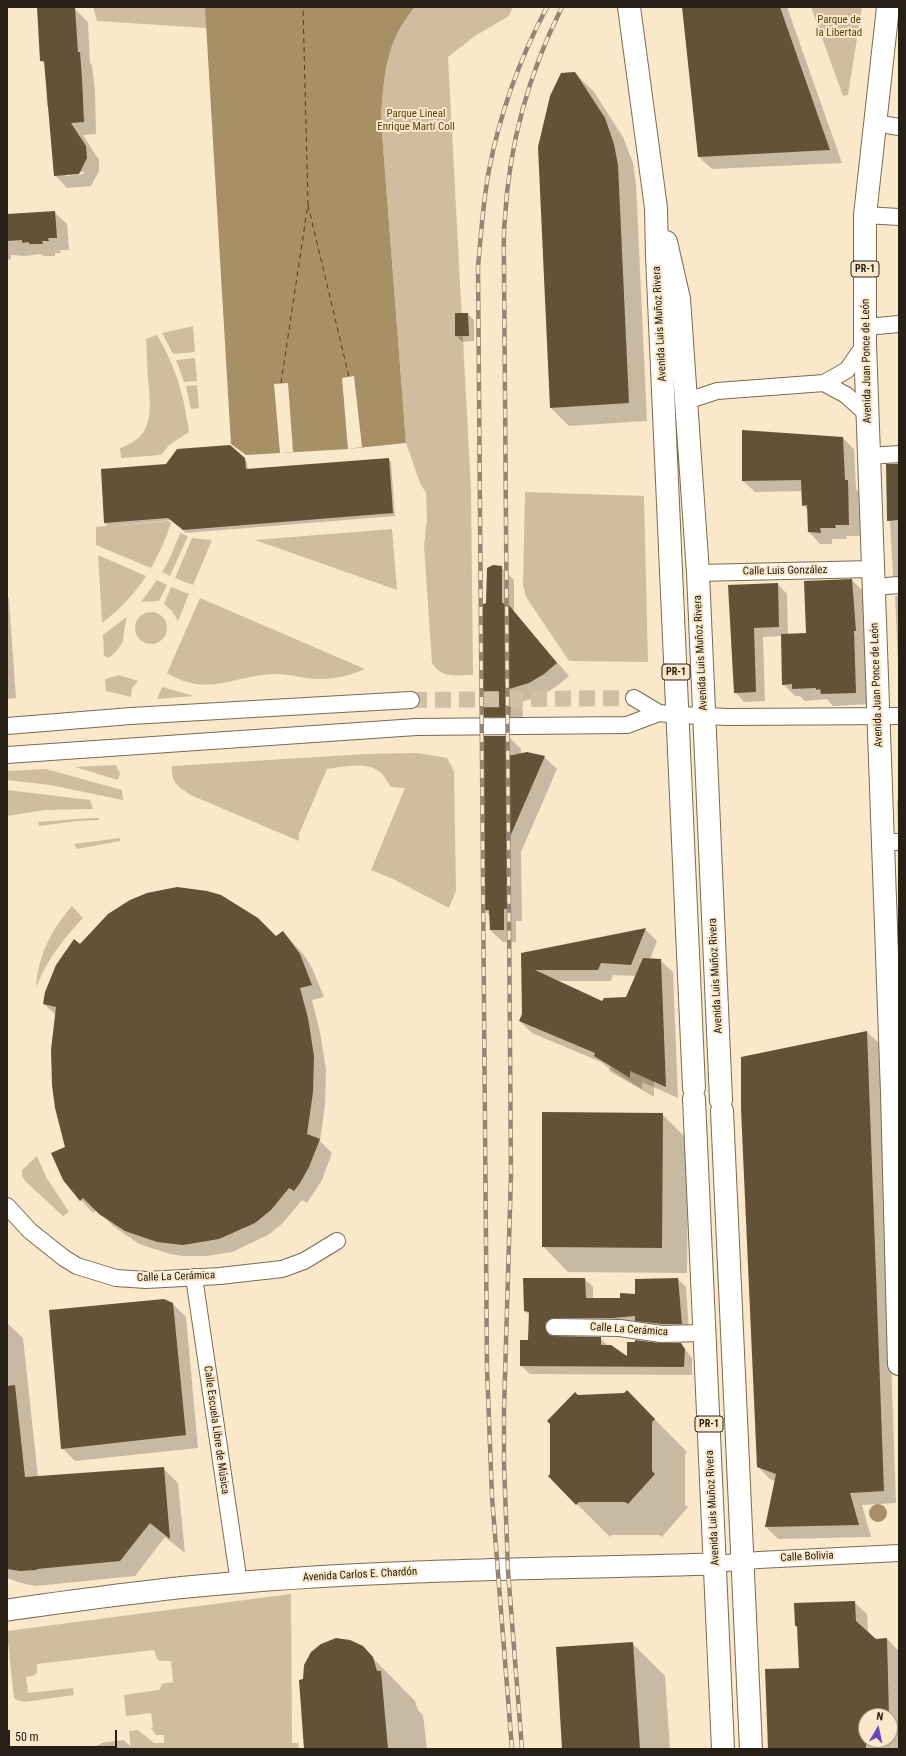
<!DOCTYPE html>
<html>
<head>
<meta charset="utf-8">
<style>
  body { margin:0 }
  #map { position:relative; width:906px; height:1756px; overflow:hidden; background:#fae8cb; font-family:"Roboto Condensed",sans-serif }
  canvas { display:block }
  .frame { position:absolute; inset:0; border:8px solid #272016; pointer-events:none }
  .north { position:absolute; left:858px; top:1708px; width:40px; height:40px; box-sizing:border-box; background:#fae8cb; border:1px solid #a69883; border-radius:50%; rotate:9deg; font-size:11px; font-weight:700; line-height:16px; text-align:center; color:#272016 }
  .north::after { content:''; display:block; margin:auto; width:14px; height:18px; background:#6647bf; clip-path:polygon(50% 0,100% 100%,50% 72%,0 100%) }
  .scale { position:absolute; left:8px; top:1730px; width:109px; height:18px; box-sizing:border-box; border:2px solid #272016; border-top:0; padding-left:5px; font-size:12px; line-height:14px; white-space:nowrap; color:#272016; -webkit-text-stroke:3px #fae8cb; paint-order:stroke }
</style>
</head>
<body>
<div id="map">
<canvas width="906" height="1756"></canvas>
<div class="frame"></div>
<div class="north">N</div>
<div class="scale">50 m</div>
</div>
<script>
const ctx = document.querySelector('canvas').getContext('2d');
ctx.lineJoin = 'round';
function paint(path, color) {
  ctx.fillStyle = color;
  ctx.fill(path, 'evenodd');
}
function strokePath(path, color, width, dash) {
  ctx.strokeStyle = color;
  ctx.lineWidth = width;
  ctx.lineCap = dash ? 'butt' : 'round';
  ctx.setLineDash(dash || []);
  ctx.stroke(path);
}
function write(font, color, halo, rows, align = 'center') {
  ctx.font = font + ' "Roboto Condensed",sans-serif';
  ctx.lineWidth = 4;
  ctx.setLineDash([]);
  ctx.textBaseline = 'middle';
  ctx.strokeStyle = halo;
  ctx.fillStyle = color;
  for (const [text, x, y, turn = 0] of rows) {
    ctx.save();
    ctx.translate(x, y);
    ctx.rotate((+turn || 0) * Math.PI / 180);
    ctx.textAlign = isNaN(turn) ? turn : align;
    if (halo) ctx.strokeText(text, 0, 0);
    ctx.fillText(text, 0, 0);
    ctx.restore();
  }
}
const green = new Path2D(`
  M93,7H205L207,28L97,21Z
  M415,7H513L509,16L475,36L448,57L471,490L473,675C457,675 441,679 432,663L424,546L427,518L426,493L420,483L406,443L381,120C383,90 384,58 399,30C403,22 409,15 415,7Z
  M811,7H862L848,95L843,96Z
  M193,326L195,352L173,354L162,333Z
  M157,335C176,367 184,395 189,432L169,445L161,455L121,458L120,448C155,437 151,409 148,379C147,365 147,352 146,339Z
  M195,358L197,381L184,382L176,360Z
  M197,385L199,408L191,409L186,386Z
  M525,492L644,496L648,662L569,661L526,597L523,585Z
  M168,521L171,523C166,539 159,553 151,568L96,545V527Z
  M392,529L397,590L255,540Z
  M180,533L188,536L170,576L162,572L170,558Z
  M192,538L212,540L193,585L175,578Z
  M98,555L146,576C135,594 119,610 102,623Z
  M157,580L167,585L159,601L141,602Z
  M171,587L189,594L178,621L172,611L164,604Z
  M200,598L365,669C351,675 336,679 320,679C305,679 290,674 274,674C234,675 208,698 167,673Z
  M135 628a16 16 0 1 1 32 0a16 16 0 1 1-32 0Z
  M125,618H127C120,640 130,639 109,658L104,656L103,635Z
  M119,675L138,681L132,688L131,697L106,691L105,679Z
  M162,687L194,696L157,699Z
  M417,753L447,758L454,771L456,891L449,908L393,879L371,870L405,788L391,787C387,782 385,776 380,772C366,761 343,767 327,769L299,834V841L193,796C180,789 170,782 172,766L366,754Z
  M116,765L120,774L118,780L75,767Z
  M46,769L122,790L123,800L50,785L7,780V771Z
  M7,790L90,800L93,809L45,810L7,816Z
  M91,818H99V820L77,821L39,826L38,822Z
  M120,838V841L77,849L74,844Z
  M72,906L83,918C63,939 46,961 36,988C38,956 51,930 72,906Z
  M611,1067L630,1078V1071L654,1081V1097L609,1071Z
  M37,1156L46,1177L69,1212L63,1216L26,1182L22,1176V1170Z
  M291,1594L292,1743H298L299,1749H131L129,1731L138,1730L154,1743H164V1735H156L151,1728L153,1727L151,1713L126,1716L124,1695L159,1690L162,1684L173,1682L171,1661H160L157,1659L154,1650L37,1664V1673L33,1676L26,1677L28,1693L73,1688L74,1695L24,1702L14,1699L7,1631Z`);
const water = new Path2D(`
  M205,7H415C409,15 403,22 399,30C384,58 383,90 381,120L406,443L348,449L246,455L231,444Z
  M869 1513a9 9 0 1 1 18 0a9 9 0 1 1-18 0Z`);
const pier = new Path2D(`
  M354,376L362,447L348,449L342,378Z
  M288,383L293,452L280,453L274,384Z`);
const shadow = new Path2D(`
  M38,7H73L88,22L90,63L92,65L95,91L96,134L83,135L99,160V171L91,186L67,188L55,175L50,108L47,106L45,64L41,61ZM84,172V174L65,176V174Z
  M683,7H787L842,163L712,169L699,157Z
  M575,73L594,92L623,137L633,163L636,184L647,421L569,426L551,408Z
  M54,212L67,224L69,250H60L61,253H55V256H43L41,254L25,256L11,255V259L7,260V215Z
  M468,314L474,320V341L462,342L456,335Z
  M843,438L854,449L856,489L859,492L860,536H846L847,539H832V544H820L809,532L808,510L803,505V491L755,492L743,481Z
  M229,446L247,462L248,470L388,459L391,462L395,516L186,533L172,520L107,526L105,523L167,465Z
  M899,463V581L893,576L890,522L888,520L887,465Z
  M501,567L514,580V612L569,676L557,686L541,696L521,702L523,712L522,729H495L483,716Z
  M852,580L864,592L868,704L833,706L827,699L805,701L800,696H795L783,684L782,636L763,637L765,701L744,702L735,692L729,586L778,584L787,594L788,634H807Z
  M899,595V682L895,596Z
  M7,597L9,599L16,698L7,699Z
  M509,737L521,749V754L544,757L557,769L521,852L522,921H516V942H503L490,930V915L484,910Z
  M897,801H899V831L898,830Z
  M190,889L207,892L276,938L283,932L304,955L312,968L324,997L312,1000L320,1032L326,1069L325,1105L320,1141L332,1153L322,1180L307,1203L302,1200L283,1223L268,1235L232,1252L207,1256H182L170,1254L139,1244L113,1226L97,1210L93,1213L81,1200L67,1148L56,1015L44,1004L80,945L147,894L162,890Z
  M645,929L657,941L650,960H660L673,972L678,1098L642,1082V1089L608,1068L601,1062L532,1033L520,1021L523,1014L522,954ZM613,975L636,976L627,998L602,1002L558,981H611Z
  M867,1032L880,1044L896,1503L862,1505L871,1537L778,1539L766,1527L775,1481L770,1479L758,1467L742,1058Z
  M662,1114L688,1140L687,1273L568,1272L543,1246Z
  M585,1279L593,1287V1299H621L678,1279L686,1287L689,1332L554,1330L552,1336L600,1338L608,1346L628,1358L660,1344H681L692,1358V1375L530,1374L521,1366L529,1341L530,1316L525,1311Z
  M173,1304L186,1317L198,1448L75,1461L62,1448Z
  M7,1323L23,1338L38,1477L163,1468L178,1483L185,1553L165,1537L135,1576L36,1586L21,1583L7,1578Z
  M627,1391L687,1452L685,1455V1505L688,1507L662,1537L659,1535H612L610,1537L577,1504L551,1474L577,1396L625,1394Z
  M854,1602L867,1614L868,1633L875,1640L887,1639L899,1651V1749H769L800,1669L798,1628L796,1626ZM866,1716H890V1740H866Z
  M632,1643L665,1676L670,1749H563Z
  M362,1647L415,1701L418,1710L423,1715L427,1749H305L304,1680Z
  M124,1740L133,1749H95V1746L101,1744V1743Z`);
const ferry = new Path2D(`
  M308,205L349,377
  M281,383L308,204L303,7`);
const building = new Path2D(`
  M37,7L75,8L78,52H80L82,78L84,122L71,123L86,146L87,158L79,174L54,176L44,61H40Z
  M682,7H780L830,150L698,157Z
  M575,72L605,118L614,144L618,165L629,403L550,408L538,147L550,96L561,73Z
  M55,211L57,238H48L49,241H42L43,244H29V242L22,243V240L7,241V214Z
  M455,313H468L469,336H455Z
  M742,430L843,437L845,480H848L849,525H835L836,528H820L821,533L808,532L807,505L802,506L801,480L742,481Z
  M230,445L245,458L246,469L389,458L393,513L183,530L168,518L104,523L101,469L166,464L177,449Z
  M886,464H899V520L887,521Z
  M493,565L502,566V603L508,604L557,663L544,674L529,683L509,689L511,699L510,717H482L481,605L486,603L487,568Z
  M852,579L856,631H854L856,693L821,694L820,689L816,690V688L792,689V684L782,685L781,634L806,633L804,581Z
  M778,583L779,627L754,628L756,692L734,693L728,585Z
  M482,736H509L508,756L527,752L545,756L509,839L510,909H504V930H490L489,910H483Z
  M177,887L207,891L221,895L258,918L276,936L283,931L300,954L312,985L300,988L308,1018L314,1056L313,1092L307,1134L320,1139L309,1167L300,1183L294,1191L289,1188L271,1210L255,1223L219,1239L183,1245L157,1242L125,1231L99,1214L83,1198L80,1201L63,1180L51,1153L65,1147L55,1108L52,1085L51,1050L56,1007L43,1004L45,992L56,965L74,939L80,944L108,914L130,900L147,893Z
  M646,928L631,965L601,963L598,970H535L602,1001L604,998L626,997L643,958L661,959L666,1087L630,1071V1078L594,1056L595,1053L519,1021L522,1014L521,953Z
  M867,1031L884,1491L850,1493L859,1525L765,1527L776,1474L757,1467L741,1109V1057Z
  M542,1112L663,1113L662,1248L542,1247Z
  M523,1278H585L586,1298H620V1293L635,1294V1279L678,1278L682,1324H662L635,1321V1316L613,1318H554L546,1322L545,1327L549,1335L553,1336L601,1337V1345H611L627,1356V1342H635V1340L660,1343H681L685,1349L684,1367L520,1366V1340H528L529,1312L524,1311Z
  M164,1299L173,1303L186,1435L61,1449L49,1310Z
  M15,1385L25,1477L164,1467L170,1539L150,1523L120,1561L37,1569V1570L20,1571L7,1569V1386Z
  M627,1390L655,1419L652,1422V1471L655,1474L628,1504L625,1502H579L576,1505L548,1476L550,1474V1424L547,1421L575,1392L578,1395L624,1393Z
  M855,1601L856,1621L876,1639L887,1638L889,1716H866V1749H768L765,1669L799,1668L797,1626H795L794,1603Z
  M336,1638L350,1640L363,1646L373,1657L377,1671H381L388,1749H304L299,1680L303,1679L304,1665L311,1652L321,1644Z
  M633,1642L640,1749H562L556,1647Z`);
const minorTunnel = new Path2D(`
  M411,700L634,698`);
const minor = new Path2D(`
  M875,123L899,127
  M865,215L899,217
  M866,327L899,324
  M824,383L846,395L867,414
  M687,401L717,391L824,383L847,370L865,344
  M869,456L899,454
  M698,573L873,569
  M874,587L899,585
  M634,698L659,713L678,715L728,717L899,716
  M7,726L131,716L411,700
  M7,755L416,727L627,725L659,713
  M882,842H899
  M7,1206L30,1231L64,1258L77,1266L116,1278L146,1280L220,1276L282,1269L304,1261L337,1241
  M194,1277L239,1583
  M554,1327L620,1328L661,1334L704,1333
  M715,1564L759,1560L899,1553`);
const tertiary = new Path2D(`
  M7,1610C71,1601 134,1592 198,1586C370,1569 543,1569 715,1564`);
const primary = new Path2D(`
  M629,7L656,208L657,256L694,1088
  M888,7L865,215V344L892,1093L899,1364
  M666,242L679,299L698,573L721,1100
  M694,1099L723,1749
  M722,1111L751,1749`);
const rail = new Path2D(`
  M512,1749L492,1497L487,1368L478,267C481,235 483,202 489,170C500,113 520,58 547,7
  M522,1749L508,1571L504,1463V1409L511,1175L504,267C504,251 503,234 505,218C509,145 529,73 562,7`);
const shields = [
  [865,269,28],
  [676,672,28],
  [709,1424,28]
];
const shieldNames = [
  ["PR-1",865,269],
  ["PR-1",676,672],
  ["PR-1",709,1424]
];
const parkNames = [
  ["Parque de",839,20],
  ["la Libertad",839,33],
  ["Parque Lineal",416,114],
  ["Enrique Martí Coll",416,127]
];
const streetNames = [
  ["Avenida Luis Muñoz Rivera",660,324,-93],
  ["Avenida Juan Ponce de León",867,361,-91],
  ["Calle Luis González",785,571,-1],
  ["Avenida Luis Muñoz Rivera",701,653,-93],
  ["Avenida Juan Ponce de León",877,685,-92],
  ["Avenida Luis Muñoz Rivera",716,976,-93],
  ["Calle La Cerámica",176,1277,-2],
  ["Calle La Cerámica",629,1330,4],
  ["Calle Escuela Libre de Música",216,1430,82],
  ["Avenida Luis Muñoz Rivera",713,1508,-93],
  ["Calle Bolivia",807,1557,-3],
  ["Avenida Carlos E. Chardón",360,1575,-3]
];
paint(green, '#d0bd9f');
paint(water, '#a78f66');
paint(pier, '#fae8cb');
paint(shadow, '#0003');
strokePath(ferry, '#573d07', 1, [5, 4]);
paint(building, '#615238');
strokePath(minorTunnel, '#d0c0a7', 16, [16, 8]);
strokePath(minor, '#7a6a50', 18);
strokePath(tertiary, '#7a6a50', 23);
strokePath(primary, '#7a6a50', 24);
strokePath(minor, '#fff', 16);
strokePath(tertiary, '#fff', 21);
strokePath(primary, '#fff', 22);
strokePath(rail, '#938673', 4.5);
strokePath(rail, '#fae8cb', 3, [9]);
for (const [x, y, w] of shields) {
  const box = new Path2D();
  box.roundRect(x - w / 2, y - 8, w, 16, 3);
  ctx.fillStyle = '#fae8cb';
  ctx.fill(box);
  strokePath(box, '#272016', 1);
}
write('bold 10px', '#272016', null, shieldNames);
write('11px', '#5b410c', '#fae8cb', parkNames);
write('11px', '#272016', '#fae8cb', streetNames);
</script>
</body>
</html>
